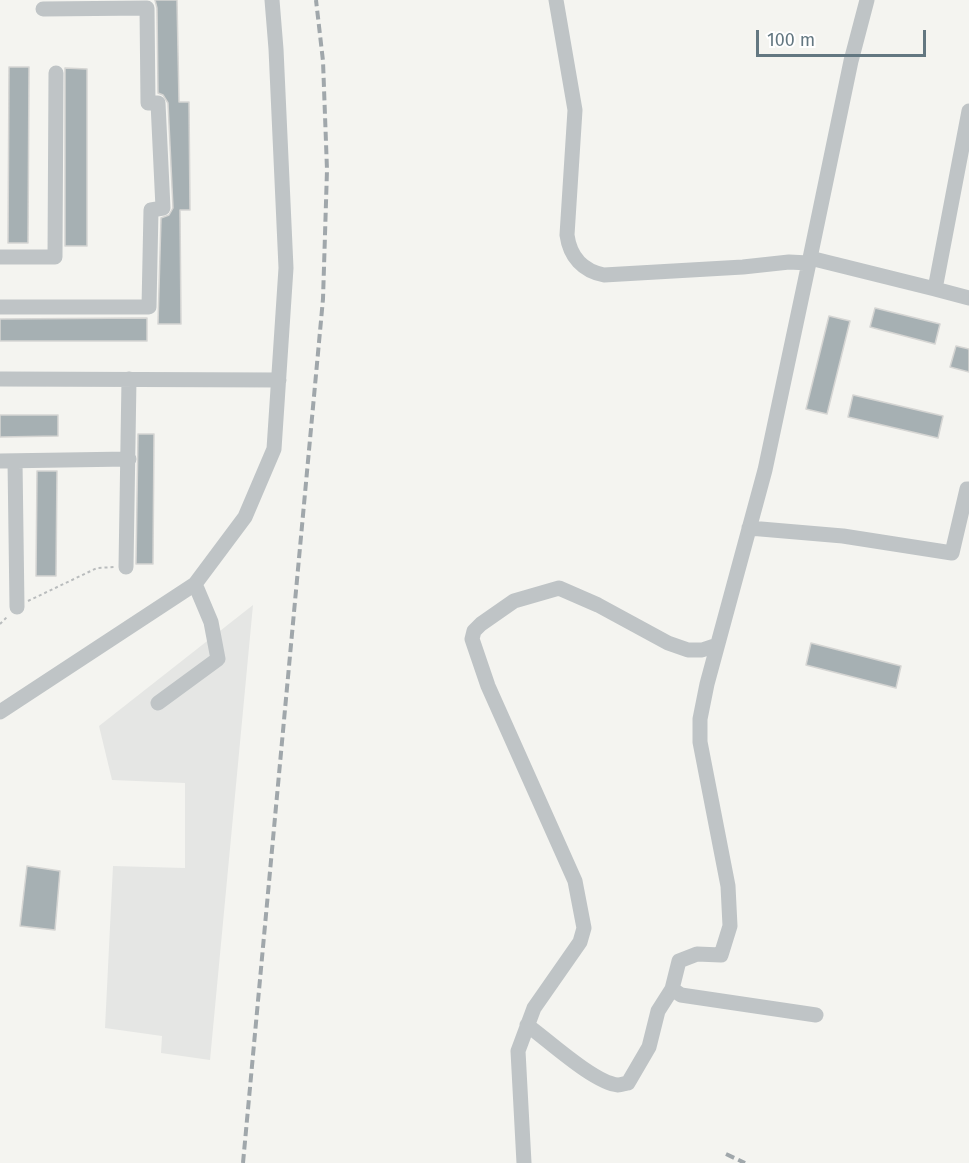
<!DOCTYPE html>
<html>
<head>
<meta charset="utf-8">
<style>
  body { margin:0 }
  #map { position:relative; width:969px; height:1163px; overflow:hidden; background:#f4f4f0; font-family:"Fira Sans",sans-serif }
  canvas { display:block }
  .scale { position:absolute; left:756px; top:30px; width:170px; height:27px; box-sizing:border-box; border:3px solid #637781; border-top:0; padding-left:8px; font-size:18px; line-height:21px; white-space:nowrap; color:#637781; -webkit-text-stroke:4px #fff; paint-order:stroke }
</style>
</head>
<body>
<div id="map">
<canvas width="969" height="1163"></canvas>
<div class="scale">100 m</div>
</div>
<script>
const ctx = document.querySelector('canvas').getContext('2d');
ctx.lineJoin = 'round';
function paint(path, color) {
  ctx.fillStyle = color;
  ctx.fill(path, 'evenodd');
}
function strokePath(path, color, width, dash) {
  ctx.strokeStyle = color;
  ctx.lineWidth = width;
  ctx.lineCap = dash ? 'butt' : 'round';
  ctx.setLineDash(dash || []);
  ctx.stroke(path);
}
const built = new Path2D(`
  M253,605L210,1060L161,1053L162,1036L105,1028L113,866L185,868V783L112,780L99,726Z`);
const building = new Path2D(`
  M155,0H177L179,102H189L190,210H180L181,324H158L161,218L169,215L173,208L168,103L163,95L158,93L157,8Z
  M9,67H29L28,243H8Z
  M65,68L87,69V246H65Z
  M875,308L940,324L935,344L870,327Z
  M829,316L850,321L827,414L806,409Z
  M147,318V341H0V319Z
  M956,346L969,349V372L950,367Z
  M853,395L943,416L938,438L848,417Z
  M0,415H58V436L0,437Z
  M138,434H154L153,564H136Z
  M37,471H57L56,576H36Z
  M811,643L901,666L896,688L806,665Z
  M27,866L60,871L55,930L20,926Z`);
const path = new Path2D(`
  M28,601L97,568L114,567
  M0,624L7,617`);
const minor = new Path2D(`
  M556,0L575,110L567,235C570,257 583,271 604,275L743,267L789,262L809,263
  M0,257H55L56,73
  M810,258L851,61L867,0
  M935,289L969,298
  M0,307H149L151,210L163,208L158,103H148L147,8L43,9
  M0,379L279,380
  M0,461L129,459
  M15,461L17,607
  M749,528L843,536L952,553L967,489H969
  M126,567L129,379
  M158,703L218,659L211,622L195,584
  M0,712L195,584L245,517L274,449L286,268L276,49L272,0
  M816,1015L681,995L672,989L679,961L697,954L721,955L730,926L728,886L700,742V719L707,684L765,470L810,258L935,289L969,111
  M527,1025C548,1040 594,1083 618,1085C622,1085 625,1083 628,1083L649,1047L658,1011L672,989
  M524,1163L518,1051L534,1008L580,942L584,928L575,881L488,686L472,639L474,631L481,624L514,601L559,588L598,605L668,643L688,650H702L717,645`);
const rail = new Path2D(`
  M726,1154L745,1163
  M243,1163L323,299L327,170L323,61L316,0`);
paint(built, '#e5e6e4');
paint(building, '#a6b0b3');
strokePath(building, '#d5d5d3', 1.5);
strokePath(path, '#b9bcbd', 2, [3, 3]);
strokePath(minor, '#bfc4c6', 15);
strokePath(rail, '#a0a7ab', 4, [9, 4.5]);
</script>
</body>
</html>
